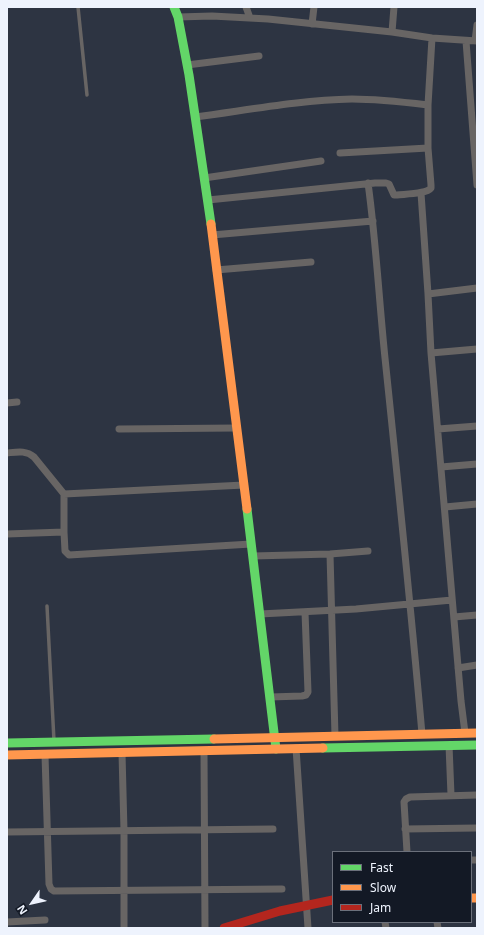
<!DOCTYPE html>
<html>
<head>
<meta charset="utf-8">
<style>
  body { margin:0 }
  #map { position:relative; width:484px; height:935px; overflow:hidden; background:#2d3442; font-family:"Noto Sans",sans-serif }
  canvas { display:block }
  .frame { position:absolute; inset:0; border:8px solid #eef3fd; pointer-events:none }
  .legend { position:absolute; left:332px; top:851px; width:140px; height:72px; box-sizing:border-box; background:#131925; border:1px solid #6b707b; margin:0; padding:5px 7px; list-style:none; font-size:12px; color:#eef3fd }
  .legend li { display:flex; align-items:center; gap:8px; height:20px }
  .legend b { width:20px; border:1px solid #6b707b }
  .north { position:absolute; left:12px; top:883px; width:40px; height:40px; -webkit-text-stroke:3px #131925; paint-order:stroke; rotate:236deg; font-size:11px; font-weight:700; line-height:16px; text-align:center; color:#eef3fd }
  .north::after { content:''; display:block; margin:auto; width:14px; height:18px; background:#eef3fd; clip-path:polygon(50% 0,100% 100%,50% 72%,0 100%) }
</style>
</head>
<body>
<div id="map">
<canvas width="484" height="935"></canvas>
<div class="frame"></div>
<ul class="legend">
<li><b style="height:5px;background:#63d668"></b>Fast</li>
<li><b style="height:5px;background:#ff974d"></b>Slow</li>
<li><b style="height:5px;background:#b3261e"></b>Jam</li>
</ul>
<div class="north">N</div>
</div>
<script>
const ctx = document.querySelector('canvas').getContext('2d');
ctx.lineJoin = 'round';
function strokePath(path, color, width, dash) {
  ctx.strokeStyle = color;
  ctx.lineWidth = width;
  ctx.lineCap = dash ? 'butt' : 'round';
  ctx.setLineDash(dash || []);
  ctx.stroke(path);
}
const lane = new Path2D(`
  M78,7L87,95
  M47,606L54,741`);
const street = new Path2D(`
  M246,7L250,18
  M178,17L212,16L268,19L392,32L432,38L477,41
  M312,24L314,7
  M392,32L394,7
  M466,41L477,185
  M475,41L477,25
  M187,65L259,56
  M195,117C248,110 300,100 352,99C378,99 403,102 428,105
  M340,153L428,148
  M204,178L321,161
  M368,183C376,241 379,300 385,358C398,483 411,608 422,734
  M421,193L428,294L431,353L461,701L465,733
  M208,200L375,183H386L389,184L394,195H397C404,194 427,194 431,188C431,187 431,186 431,185L428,148V105L432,38
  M212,235L373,221
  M216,270L311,262
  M428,294L477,288
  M431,353L477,349
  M7,403L17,402
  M119,429L237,428
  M438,429L477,426
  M7,453C17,452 26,450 34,457L64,494V532L65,551L69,555L251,544
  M441,467L477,464
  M64,494L244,485
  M445,507L477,504
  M7,534L64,532
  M330,554L335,736
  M253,556L330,554L368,551
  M260,614L356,609L452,600
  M454,617L477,615
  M458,668L477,665
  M270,697L302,696L306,695L308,692L305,612
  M449,745L451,795
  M296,748L308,928
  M204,751L205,928
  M122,753L124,831V928
  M45,755L49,884L51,889L54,891L282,889
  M405,829L477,828
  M7,832L273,829
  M407,852L404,802L406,799L410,797L477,795
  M471,860H477
  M7,922L45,920
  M385,922L386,928
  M437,922L438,928`);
const fast = new Path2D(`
  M174,7L178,17L189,75L211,224
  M247,509L276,749
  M7,743L214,739
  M323,748L477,745`);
const slow = new Path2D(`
  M211,224L247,509
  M214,739L477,733
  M7,755L323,748
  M471,898H477`);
const jam = new Path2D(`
  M224,928L280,911L333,900`);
strokePath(lane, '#686564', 3.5);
strokePath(street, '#686564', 7);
strokePath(fast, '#63d668', 9);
strokePath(slow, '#ff974d', 9);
strokePath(jam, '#b3261e', 9);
</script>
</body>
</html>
